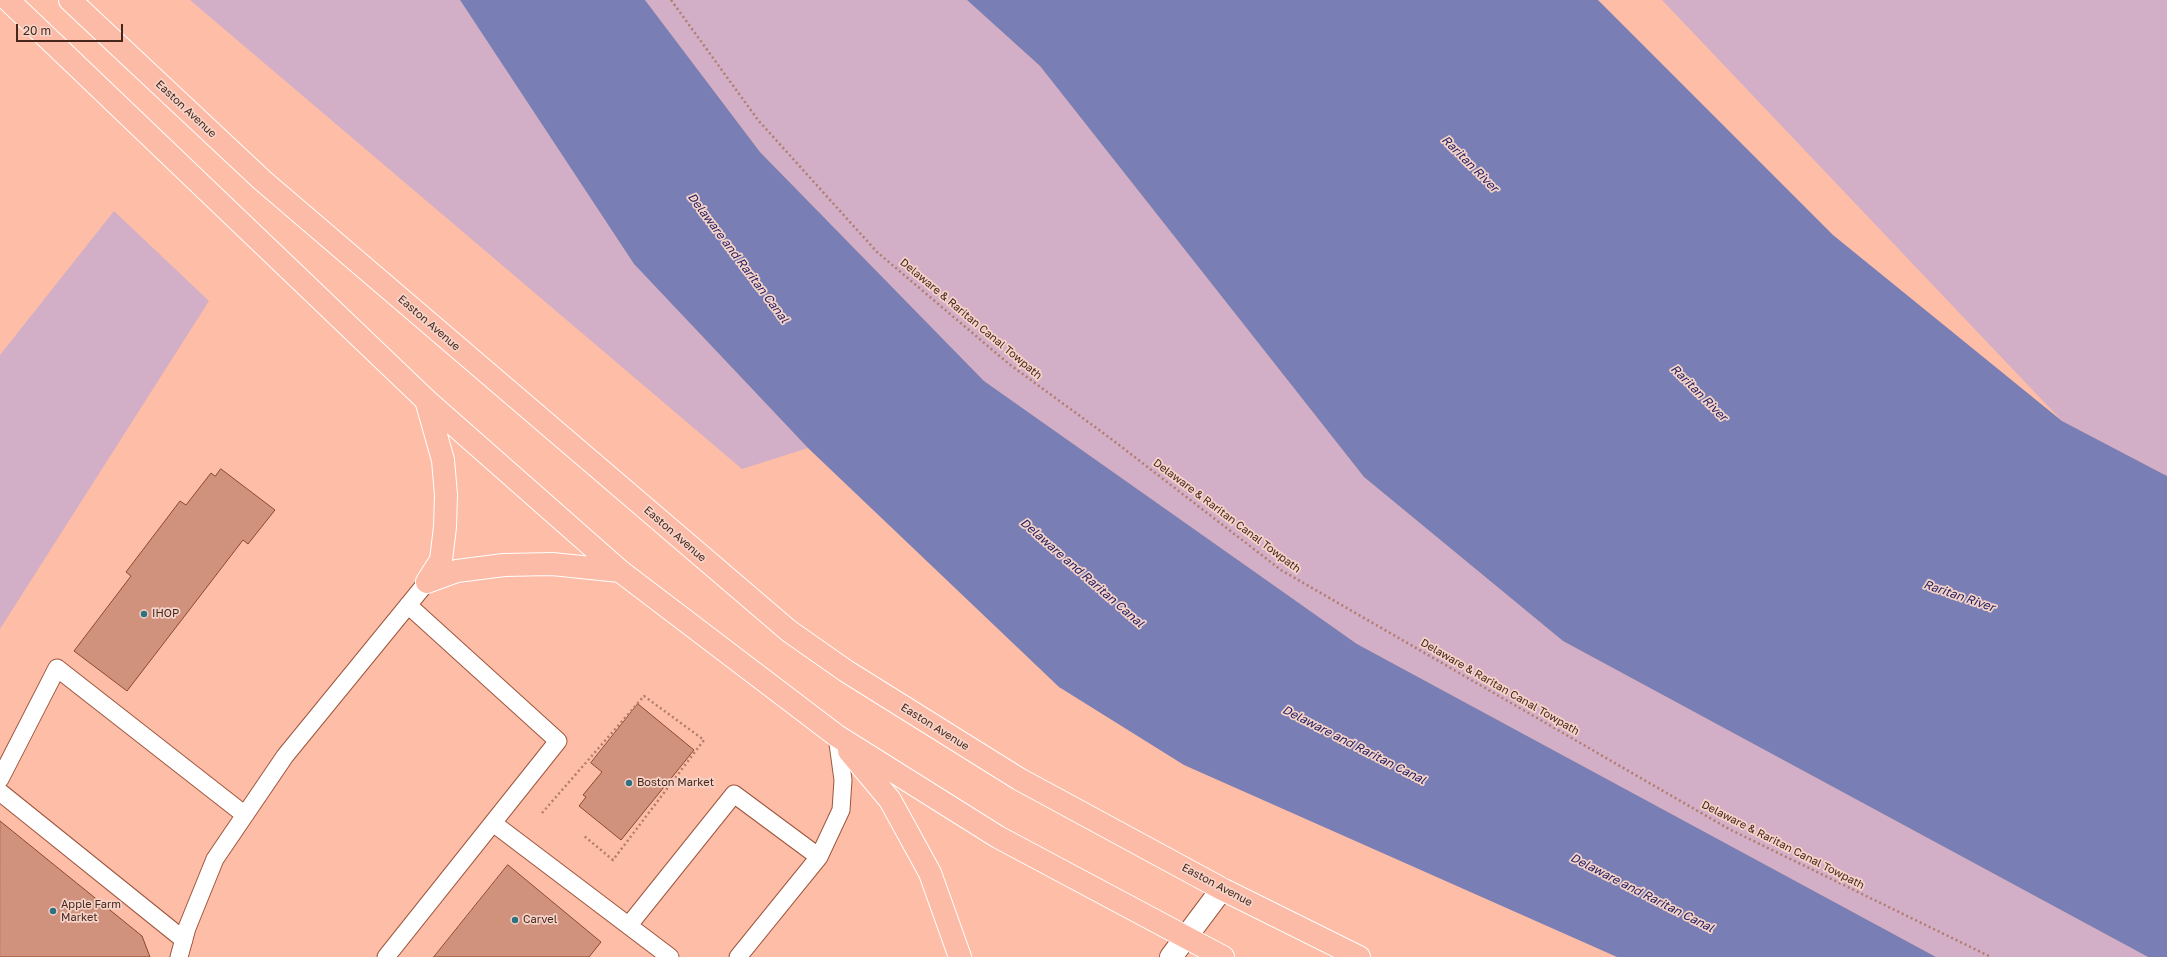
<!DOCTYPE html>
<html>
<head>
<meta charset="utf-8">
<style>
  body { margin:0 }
  #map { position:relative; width:2167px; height:957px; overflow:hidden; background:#febda7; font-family:"Golos Text",sans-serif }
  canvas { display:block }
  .scale { position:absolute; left:16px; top:24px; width:107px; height:18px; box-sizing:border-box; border:2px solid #47271c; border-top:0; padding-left:5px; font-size:12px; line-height:14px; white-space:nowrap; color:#47271c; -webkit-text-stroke:3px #f5d3c8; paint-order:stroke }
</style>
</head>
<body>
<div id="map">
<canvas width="2167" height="957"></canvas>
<div class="scale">20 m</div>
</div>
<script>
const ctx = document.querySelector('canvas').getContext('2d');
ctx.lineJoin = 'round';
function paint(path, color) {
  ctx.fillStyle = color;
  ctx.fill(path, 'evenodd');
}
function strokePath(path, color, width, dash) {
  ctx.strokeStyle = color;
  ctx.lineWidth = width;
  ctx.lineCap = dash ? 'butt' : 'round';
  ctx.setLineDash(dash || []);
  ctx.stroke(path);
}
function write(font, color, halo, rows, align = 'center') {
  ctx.font = font + ' "Golos Text",sans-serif';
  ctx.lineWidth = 3.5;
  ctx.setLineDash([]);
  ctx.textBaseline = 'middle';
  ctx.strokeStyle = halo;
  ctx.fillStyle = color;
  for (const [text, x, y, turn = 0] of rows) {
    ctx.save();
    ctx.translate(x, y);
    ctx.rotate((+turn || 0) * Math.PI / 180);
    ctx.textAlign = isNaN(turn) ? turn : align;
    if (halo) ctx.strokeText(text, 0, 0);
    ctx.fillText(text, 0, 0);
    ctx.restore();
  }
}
const green = new Path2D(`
  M190,0H460L634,264L808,448L742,469Z
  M645,0H967L1040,66L1364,477L1563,641L2148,957H1936L1357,644L984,381L760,152Z
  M1662,0H2167V476L2062,421Z
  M114,211L209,301L0,629V355Z`);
const water = new Path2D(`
  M460,0H645L760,152L984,381L1357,644L1936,957H1617L1184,765L1059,687L808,448L634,264Z
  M967,0H1598L1833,235L2062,421L2167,476V957H2148L1563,641L1364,477L1040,66Z`);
const building = new Path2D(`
  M221,469L275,510L248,544L243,540L127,691L74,651L131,576L126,572L180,501L186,505L211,473L215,476Z
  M638,704L694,750L621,840L579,806L586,797L583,795L602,772L591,763Z
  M0,821L142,936L150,957H0Z
  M508,865L601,942L589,957H434Z`);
const path = new Path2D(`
  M671,0L758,120L877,252L1009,364L1110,438L1281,570L1729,829L1991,957
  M542,813L644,696L704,740L613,860L583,835`);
const service = new Path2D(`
  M0,779L57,668L245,815
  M0,792L184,940
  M493,823L670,957
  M629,925L734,794L819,857
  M179,957L187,928L215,859L285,756L427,582
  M386,957L558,741L408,605
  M738,957L819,857L841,810L843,780L837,736`);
const minor = new Path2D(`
  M1171,957L1222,889`);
const primary = new Path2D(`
  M8,0L426,400L620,571L837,736L998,837L1223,957
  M70,0L262,180L789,631L846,671L1019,779L1222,889L1359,957
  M426,400L443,460L446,495L445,527L441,560L427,582
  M427,582L457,571L504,565L552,564L620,571
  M849,751L890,800L930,873L960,957`);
const markers = [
  [144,614,4,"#2f7183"],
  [629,783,4,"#2f7183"],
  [53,911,4,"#2f7183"],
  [515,920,4,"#2f7183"]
];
const streetNames = [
  ["Easton Avenue",186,109,43],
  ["Delaware & Raritan Canal Towpath",971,319,40],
  ["Easton Avenue",429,323,41],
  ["Delaware & Raritan Canal Towpath",1227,516,37],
  ["Easton Avenue",675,534,41],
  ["Delaware & Raritan Canal Towpath",1500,687,30],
  ["Easton Avenue",935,727,32],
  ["Delaware & Raritan Canal Towpath",1783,845,27],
  ["Easton Avenue",1217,885,28]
];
const poiNames = [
  ["IHOP",152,614],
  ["Boston Market",637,783],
  ["Apple Farm",61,905],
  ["Market",61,918],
  ["Carvel",523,920]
];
const waterNames = [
  ["Raritan River",1470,164,45],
  ["Delaware and Raritan Canal",738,258,53],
  ["Raritan River",1699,393,45],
  ["Delaware and Raritan Canal",1082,573,41],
  ["Raritan River",1959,596,19],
  ["Delaware and Raritan Canal",1354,745,27],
  ["Delaware and Raritan Canal",1642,893,27]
];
paint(green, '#d2afc6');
paint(water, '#797eb5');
paint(building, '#d1927d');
strokePath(building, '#8d472e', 1);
strokePath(service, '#9e563e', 19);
strokePath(minor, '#9e563e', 24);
strokePath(primary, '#fff', 24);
strokePath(path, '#b07d6c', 2.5, [2, 3]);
strokePath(service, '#fff', 17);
strokePath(minor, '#fff', 22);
strokePath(primary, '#fbbba6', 22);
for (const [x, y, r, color] of markers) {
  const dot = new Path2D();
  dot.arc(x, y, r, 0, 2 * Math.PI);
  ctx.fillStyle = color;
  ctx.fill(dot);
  strokePath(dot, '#f5d3c8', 1.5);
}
write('11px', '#47271c', '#f5d3c8', streetNames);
write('11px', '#47271c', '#f5d3c8', poiNames, 'left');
write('italic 12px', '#252264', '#f5d3c8', waterNames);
</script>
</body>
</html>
